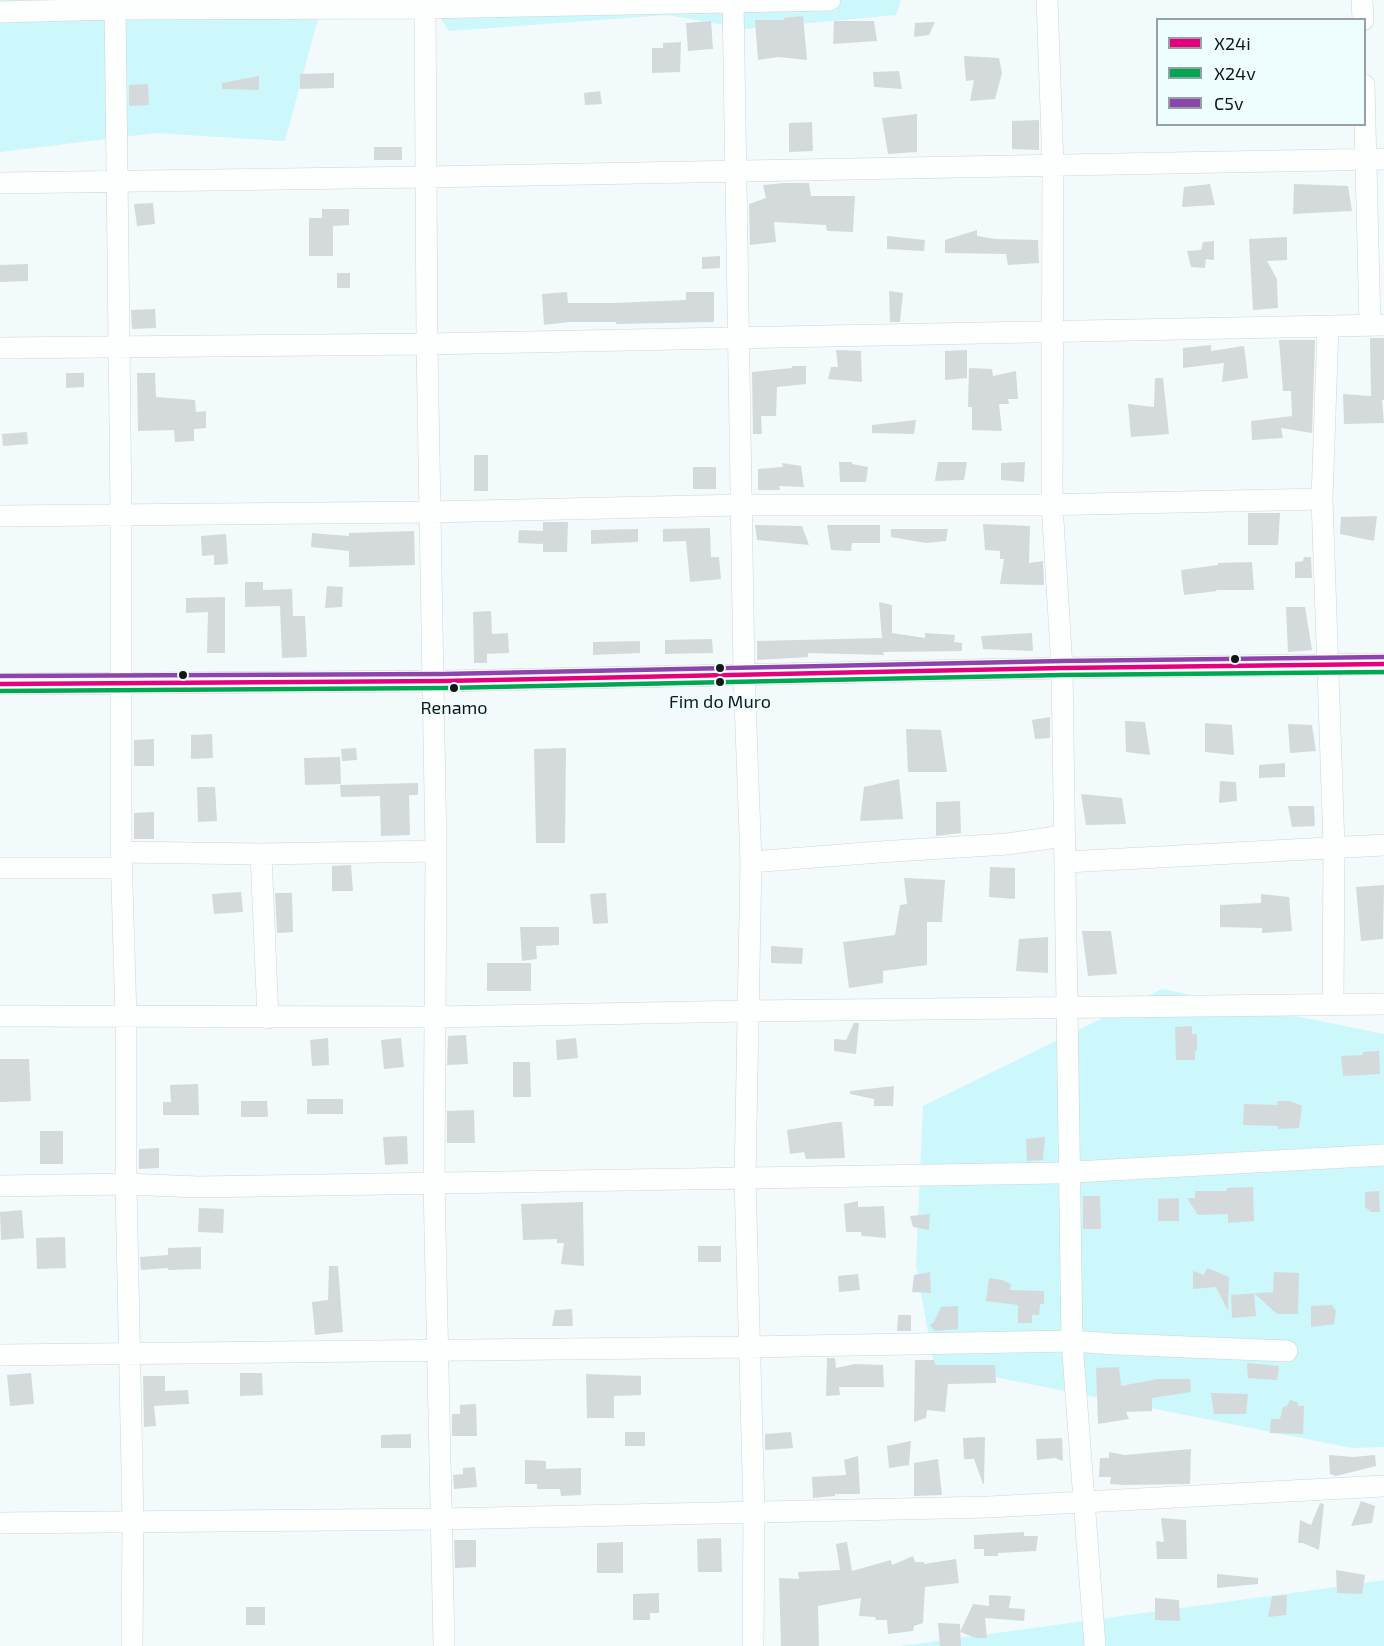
<!DOCTYPE html>
<html>
<head>
<meta charset="utf-8">
<style>
  body { margin:0 }
  #map { position:relative; width:1384px; height:1646px; overflow:hidden; background:#f2fafb; font-family:"Exo 2",sans-serif }
  canvas { display:block }
  .legend { position:absolute; left:1156px; top:18px; width:210px; height:108px; box-sizing:border-box; background:#eefeff; border:2px solid #96a1a2; margin:0; padding:8px 10px; list-style:none; font-size:18px; color:#111616 }
  .legend li { display:flex; align-items:center; gap:12px; height:30px }
  .legend b { width:30px; border:2px solid #96a1a2 }
</style>
</head>
<body>
<div id="map">
<canvas width="1384" height="1646"></canvas>
<ul class="legend">
<li><b style="height:8px;background:#e5007d"></b>X24i</li>
<li><b style="height:8px;background:#00a651"></b>X24v</li>
<li><b style="height:8px;background:#8e44ad"></b>C5v</li>
</ul>
</div>
<script>
const ctx = document.querySelector('canvas').getContext('2d');
ctx.lineJoin = 'round';
function paint(path, color) {
  ctx.fillStyle = color;
  ctx.fill(path, 'evenodd');
}
function strokePath(path, color, width, dash) {
  ctx.strokeStyle = color;
  ctx.lineWidth = width;
  ctx.lineCap = dash ? 'butt' : 'round';
  ctx.setLineDash(dash || []);
  ctx.stroke(path);
}
function write(font, color, halo, rows, align = 'center') {
  ctx.font = font + ' "Exo 2",sans-serif';
  ctx.lineWidth = 4.5;
  ctx.setLineDash([]);
  ctx.textBaseline = 'middle';
  ctx.strokeStyle = halo;
  ctx.fillStyle = color;
  for (const [text, x, y, turn = 0] of rows) {
    ctx.save();
    ctx.translate(x, y);
    ctx.rotate((+turn || 0) * Math.PI / 180);
    ctx.textAlign = isNaN(turn) ? turn : align;
    if (halo) ctx.strokeText(text, 0, 0);
    ctx.fillText(text, 0, 0);
    ctx.restore();
  }
}
const green = new Path2D(`
  M0,0H323L285,141L155,133L0,152Z
  M428,0H901L896,15L746,29L668,15L449,31Z
  M1162,989L1384,1034V1447L1352,1448L934,1365L916,1265L923,1106Z
  M1384,1580V1646H900L1329,1588Z`);
const building = new Path2D(`
  M803,16L807,60L778,57L758,60L755,20H784V18Z
  M711,21L713,49L688,51L686,23Z
  M834,21H874L877,41L833,44Z
  M935,22L929,35L914,37L915,23Z
  M681,42L680,72L652,73V48H663V43Z
  M964,56L999,58L1002,73L995,99L970,101L974,80L966,81Z
  M899,71L902,89L874,87L873,72Z
  M334,73V88L300,89V74Z
  M259,76V90L222,89V83Z
  M148,84L149,105L129,106V85Z
  M600,91L602,104L585,105L584,93Z
  M917,114V152L888,154L882,118Z
  M1039,120V150L1012,149V121Z
  M812,122L813,151L789,152V123Z
  M374,147H402V160H374Z
  M785,183H809L811,196H855L853,232L827,231L826,225L774,222L776,242L750,245L749,204L766,198L763,185Z
  M1210,184L1215,205L1182,207L1184,187Z
  M1294,184L1348,186L1352,211L1293,214Z
  M153,203L155,224L137,226L134,204Z
  M322,209H349V225L333,226V256H309V218H322Z
  M977,230V236L995,239L1038,240L1039,263L1008,265L1006,254L945,253V240Z
  M887,236L925,240L924,251L887,249Z
  M1287,237V260L1267,261L1277,279L1278,308L1253,310L1249,239Z
  M1214,241V260L1206,259L1205,268L1191,267L1187,251L1201,250L1203,242Z
  M720,256V268L702,269V257Z
  M28,264V281L0,282V265Z
  M337,273H350V288H337Z
  M889,291L903,293L900,322H890Z
  M567,292L568,303H613L686,300V292H714V322L616,324V322H569L544,325L542,294Z
  M155,309L156,328L132,329L131,310Z
  M1370,338H1384V400H1382L1384,423L1344,424L1343,394L1371,396Z
  M1279,340H1315L1312,433L1281,428L1283,438L1252,440L1251,421L1292,416L1291,391H1283Z
  M1211,345V351L1244,346L1248,378L1222,382L1224,363L1183,368V348Z
  M836,350L861,351L862,382L828,379L831,367H838Z
  M967,350V378L945,380V351Z
  M792,366H806V384L777,387L776,416H761L762,434H753L752,372L792,368Z
  M969,368L992,369L993,376L1016,371L1018,399H1008L1009,404H999L1002,431L972,430V407H968Z
  M66,373H84V387L66,388Z
  M137,373H155L156,397L195,400L196,412L206,411V428L194,429V441L175,442L174,430L138,431Z
  M1155,378H1163L1169,434L1131,437L1128,404L1154,407Z
  M916,420L914,434L872,433V425Z
  M27,432L28,444L3,446L2,434Z
  M474,455H488V491H474Z
  M839,462H852V464L868,467L866,482H840Z
  M938,462H967L964,480L935,481Z
  M1025,462L1024,482L1001,480V463Z
  M782,463L801,466L804,487L779,486L780,490H758V469L783,467Z
  M693,467H716V489H693Z
  M1248,513H1280L1278,545H1248Z
  M1377,516L1374,541L1340,534L1341,517Z
  M543,522H568L567,552H543V544L518,543L519,530L543,531Z
  M983,524L1030,526L1029,563L1043,561L1044,585L1000,584L1004,559H1000V551L985,550Z
  M755,525L802,526L809,545L757,540Z
  M827,525H880V543H852L851,551L831,550Z
  M710,528L711,557H719L721,579L690,582L686,541L663,542V529Z
  M638,529V542L591,544V530Z
  M891,529H948L946,541L926,543L891,537Z
  M414,531L415,565L349,567V551L311,547L312,533L349,536V533Z
  M226,534L228,564L214,565V555L202,556L201,536Z
  M1304,557H1311L1312,578H1295V562L1303,561Z
  M1252,562L1254,590H1216L1217,591L1184,595L1181,570L1218,565V563Z
  M245,582H263V590L292,589L293,616H305L307,657L282,658L280,606L245,607Z
  M327,586L343,587L342,607L325,608Z
  M225,597V653H207L208,612L186,613V598Z
  M879,602L892,605V633L925,638V633L955,635L954,642L962,643V651L883,652L884,655L808,653V657L757,660V641L882,638Z
  M1286,607H1305L1312,650L1288,652Z
  M491,611L492,634L508,633L509,653L487,654V663H474L473,612Z
  M1032,633L1033,651L983,649L981,636Z
  M712,639L713,653L665,654V640Z
  M640,641V653L593,655V642Z
  M1050,717V738L1035,739L1032,720Z
  M1125,721L1145,722L1150,755L1126,752Z
  M1205,723L1232,725L1234,755L1205,752Z
  M1288,724L1312,725L1316,751L1290,753Z
  M906,729L941,730L947,772H908Z
  M212,734L213,758L191,759V735Z
  M154,739V766H134V740Z
  M356,748L357,760L342,761L341,749Z
  M566,748L565,843H536L534,749Z
  M340,757L341,784L305,785L304,758Z
  M1285,763V777L1259,778V765Z
  M899,779L903,819L860,821L864,787Z
  M1220,781L1236,782L1237,801L1219,803Z
  M418,783V795H409L410,835L381,836L380,796L341,797L340,785Z
  M197,787H215L217,821L198,822Z
  M1081,794L1122,798L1126,824L1086,825Z
  M960,801L961,833L936,836V802Z
  M1288,806H1314L1315,826L1292,827Z
  M154,812V839H134V813Z
  M351,865L353,891H332V866Z
  M990,867L1015,868V899L989,897Z
  M904,878L945,880L942,922H927V965L883,971V983L849,988L843,942L895,935L900,905L907,904Z
  M1384,885L1383,939L1361,941L1356,887Z
  M241,892L243,912L214,914L212,894Z
  M275,893H292L293,932L277,933Z
  M606,893L608,923L593,924L590,894Z
  M1261,894L1289,897L1292,931L1262,933V928L1220,927V905L1261,903Z
  M520,927H559V945L536,946L537,959L522,961Z
  M1082,931H1111L1117,974L1088,976Z
  M1048,937V973L1016,971L1019,939Z
  M771,946L803,948L802,964L771,963Z
  M487,963H531V991H487Z
  M854,1023H859L856,1054L834,1051V1039L846,1040Z
  M1192,1026V1034H1197V1051H1195V1060H1176L1175,1027Z
  M466,1035L468,1064L447,1065L448,1036Z
  M328,1038L329,1065L312,1066L310,1040Z
  M401,1038L404,1067L384,1069L381,1040Z
  M576,1038L578,1058L557,1060L556,1040Z
  M1379,1051L1380,1074L1343,1076L1341,1056L1363,1055V1052Z
  M0,1059H29L31,1101L0,1102Z
  M513,1062H530L531,1097H513Z
  M198,1084L199,1115H163V1102H171L170,1085Z
  M894,1086L893,1106H874V1099L850,1094V1091Z
  M307,1099H343V1114H307Z
  M241,1101H267L268,1117H241Z
  M1277,1101H1290L1302,1106L1299,1128L1278,1129V1126L1243,1125L1244,1104L1277,1105Z
  M474,1110L475,1143H447V1111Z
  M835,1122H842L845,1158L806,1159L804,1152L790,1154L787,1130Z
  M40,1131H63V1164H40Z
  M407,1136L408,1164L385,1165L383,1137Z
  M1045,1137L1043,1160L1027,1161L1026,1139Z
  M159,1148V1168L139,1169V1149Z
  M1253,1187L1254,1221L1228,1223V1214L1198,1215L1187,1198H1195V1191H1227V1188Z
  M1379,1191L1380,1212H1371L1365,1207V1192Z
  M1083,1196H1100L1101,1229H1083Z
  M1179,1198V1221H1158V1199Z
  M858,1201V1207L884,1206L886,1238L862,1236L861,1232H846L844,1204Z
  M583,1202L584,1266L561,1264L564,1243H557V1239L523,1240L521,1204Z
  M199,1208L224,1209L223,1233L198,1232Z
  M22,1210L24,1238L1,1240L0,1212Z
  M930,1214L929,1230L913,1227L910,1216Z
  M65,1237L66,1268L37,1269L36,1238Z
  M698,1246H721V1262H698Z
  M201,1247V1269L168,1270V1268L141,1270L140,1257L168,1255V1248Z
  M329,1266H338L343,1332L315,1335L312,1302L328,1300Z
  M1207,1268L1229,1277L1228,1311L1216,1287L1193,1289V1271L1204,1275Z
  M930,1272L931,1293L912,1292L914,1275Z
  M1274,1272L1299,1273L1298,1314H1277L1254,1293L1256,1316L1232,1318L1231,1295L1273,1292Z
  M858,1274L860,1290L839,1292L838,1276Z
  M989,1278L1002,1280L1011,1284L1010,1290L1044,1291V1304H1040L1039,1315H1032V1323H1018V1305L986,1301Z
  M1332,1305L1336,1311L1334,1324L1311,1327V1306Z
  M958,1306V1329L934,1331L930,1325L934,1322L941,1307Z
  M572,1309L573,1326H552L555,1310Z
  M898,1315H911V1331H897Z
  M827,1358H835L836,1368L855,1364L883,1365L884,1387H839L840,1395L826,1396Z
  M915,1360H934L935,1365H995L996,1383L948,1384L945,1412L927,1410L926,1418L914,1422Z
  M1247,1363L1279,1366L1277,1380L1248,1378Z
  M1119,1367L1121,1386L1158,1379H1190L1191,1392L1152,1398V1411L1126,1412L1129,1419L1098,1424L1096,1368Z
  M31,1373L34,1404L10,1406L7,1375Z
  M240,1373H262L263,1395L240,1396Z
  M586,1374L641,1376V1395L614,1396V1418H587Z
  M143,1376H165V1391L188,1390L189,1404L154,1406L156,1426L144,1427Z
  M1211,1393L1248,1394L1246,1414H1214Z
  M1290,1400L1297,1402L1299,1406H1304L1303,1434L1270,1433L1271,1419H1280L1283,1407L1287,1406Z
  M476,1404L477,1436H452V1414H460V1405Z
  M625,1432H645V1446H625Z
  M791,1432L793,1448L765,1450V1434Z
  M411,1434V1448H381V1435Z
  M985,1437L984,1484H983L974,1459H964L963,1438Z
  M1062,1438L1063,1461L1055,1458L1037,1460L1036,1439Z
  M911,1441L909,1465L889,1468L887,1446Z
  M1191,1449L1190,1484L1124,1485L1110,1484L1111,1477H1099L1100,1458H1109V1452L1125,1455Z
  M1329,1455L1353,1457L1375,1455L1376,1466L1336,1476L1330,1474Z
  M858,1456L860,1494H835V1496L813,1498L812,1477L846,1475L844,1460Z
  M938,1459L942,1495L914,1496V1463Z
  M525,1460L546,1461V1469L581,1468V1495L561,1496L560,1489H537V1484H525Z
  M475,1467L477,1487L454,1489L453,1475L463,1474V1468Z
  M1361,1501L1375,1506L1372,1523L1351,1526Z
  M1320,1503L1324,1504L1319,1550L1303,1543H1298L1300,1520L1311,1525Z
  M1161,1518L1186,1520L1187,1559H1157L1156,1541L1164,1542Z
  M1024,1532V1536H1038L1036,1551L998,1553V1556H984V1549H974V1535Z
  M721,1538L722,1572H698L697,1539Z
  M454,1540H476V1567L455,1568Z
  M623,1542V1573H597V1543Z
  M847,1542L852,1571L891,1560L892,1565L913,1556L915,1562H924V1564L956,1559L959,1583L925,1587L923,1623L914,1626L913,1631L888,1634L887,1620H876L875,1617L859,1616L861,1598L818,1606L819,1646H781L779,1578L799,1579L798,1572L840,1570L836,1544Z
  M1336,1570L1365,1575L1362,1594L1337,1593Z
  M1217,1574L1258,1578V1584L1217,1588Z
  M659,1593V1613H650V1620H633V1594Z
  M989,1595L1011,1596L1009,1608L1025,1609L1024,1621L985,1618L987,1638H976L960,1632L973,1604L989,1606Z
  M1287,1595L1286,1615L1268,1617L1272,1596Z
  M1155,1598L1179,1600L1180,1621L1155,1620Z
  M246,1607H265V1625H246Z
  M938,1623L960,1624L961,1646H940Z`);
const minor = new Path2D(`
  M115,0L121,513V852L126,1017V1184L133,1520L132,1646
  M425,0L427,344L436,851L434,1183L444,1646
  M733,0L744,674L751,862L745,1178L754,1511L753,1646
  M1047,0L1053,165L1052,504L1062,668L1072,1341L1095,1646
  M1362,0L1363,20
  M0,12L116,9L425,8L830,0
  M1364,85L1370,325
  M0,183L425,177L1384,159
  M1328,326L1322,499L1334,846L1333,1005
  M0,348L427,344L1384,325
  M0,516L431,512L741,505H1040L1322,499
  M0,684L444,681L1062,668L1384,664
  M121,852L261,854L436,851
  M261,854L268,1018
  M751,862L879,852L1007,844L1064,836
  M1066,862L1384,845
  M0,868H121
  M0,1016L436,1017L748,1011L1384,1004
  M0,1186L126,1184L198,1187L1056,1173L1384,1155
  M0,1355L748,1347L1072,1341L1114,1344L1287,1351
  M0,1523L441,1519L989,1507L1384,1486`);
const bus1 = new Path2D(`
  M0,684L444,681L1062,668L1384,664`);
const bus2 = new Path2D(`
  M0,691L444,688L1062,675L1384,672`);
const bus3 = new Path2D(`
  M0,676L444,674L1062,661L1384,657`);
const markers = [
  [1235,659,5,"#111616"],
  [720,668,5,"#111616"],
  [183,675,5,"#111616"],
  [720,682,5,"#111616"],
  [454,688,5,"#111616"]
];
const busNames = [
  ["Fim do Muro",720,702],
  ["Renamo",454,708]
];
paint(green, '#ccf7fb');
paint(building, '#d4dadb');
strokePath(minor, '#cfd5d6', 22);
strokePath(minor, '#fdfefe', 21);
strokePath(bus1, '#e5007d', 4.5);
strokePath(bus2, '#00a651', 4.5);
strokePath(bus3, '#8e44ad', 4.5);
for (const [x, y, r, color] of markers) {
  const dot = new Path2D();
  dot.arc(x, y, r, 0, 2 * Math.PI);
  ctx.fillStyle = color;
  ctx.fill(dot);
  strokePath(dot, '#eefeff', 2);
}
write('18px', '#111616', '#eefeff', busNames);
</script>
</body>
</html>
